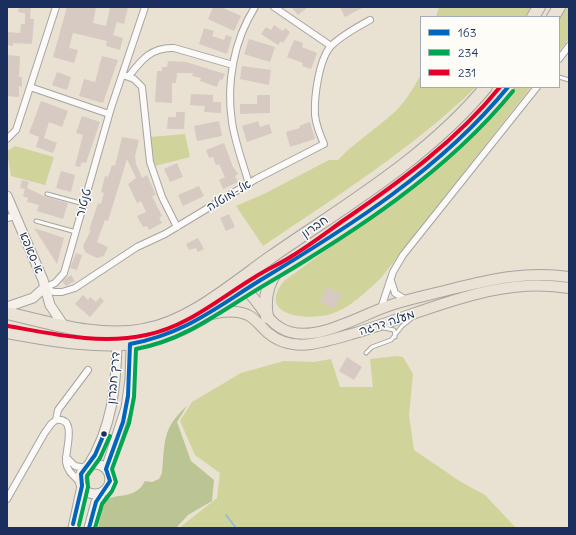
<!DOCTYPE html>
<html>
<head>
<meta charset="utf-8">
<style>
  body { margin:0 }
  #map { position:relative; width:576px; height:535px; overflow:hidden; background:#e9e1d2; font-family:Delius,sans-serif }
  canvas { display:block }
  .frame { position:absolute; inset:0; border:8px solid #1b2f5e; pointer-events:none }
  .legend { position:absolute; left:420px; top:16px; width:140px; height:72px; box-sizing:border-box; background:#fdfcf7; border:1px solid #a3aaba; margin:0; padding:5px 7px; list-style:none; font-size:12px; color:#1b2f5e }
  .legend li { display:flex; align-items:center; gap:8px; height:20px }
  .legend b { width:20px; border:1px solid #a3aaba }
</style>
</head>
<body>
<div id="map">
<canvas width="576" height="535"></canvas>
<div class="frame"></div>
<ul class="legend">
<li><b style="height:5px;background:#0065bd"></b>163</li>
<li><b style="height:5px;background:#00a651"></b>234</li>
<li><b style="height:5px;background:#e4002b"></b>231</li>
</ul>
</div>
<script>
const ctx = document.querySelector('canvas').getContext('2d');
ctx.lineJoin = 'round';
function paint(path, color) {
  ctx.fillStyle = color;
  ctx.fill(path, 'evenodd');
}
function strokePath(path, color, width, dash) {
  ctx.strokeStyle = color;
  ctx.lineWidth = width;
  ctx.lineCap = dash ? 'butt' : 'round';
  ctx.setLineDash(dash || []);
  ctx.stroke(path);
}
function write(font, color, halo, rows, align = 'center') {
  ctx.font = font + ' Delius,"Playpen Sans Hebrew",sans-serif';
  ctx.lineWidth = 3;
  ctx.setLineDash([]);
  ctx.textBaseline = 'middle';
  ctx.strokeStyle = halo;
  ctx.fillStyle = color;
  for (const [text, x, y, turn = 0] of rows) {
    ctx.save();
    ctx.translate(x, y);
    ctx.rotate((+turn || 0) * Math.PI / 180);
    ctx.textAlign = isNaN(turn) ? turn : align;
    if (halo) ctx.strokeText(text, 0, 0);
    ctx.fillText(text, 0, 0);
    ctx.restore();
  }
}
const green = new Path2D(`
  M439,7H531L525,17H436Z
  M567,7H569V39L559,51V20Z
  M421,74V87H476C412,149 337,196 263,246L236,206L264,194L329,160H338C355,142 372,132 390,116C403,106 413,89 421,74Z
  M512,87H531L381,278C367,291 350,308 331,314C307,321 256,316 284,281L370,218L462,143Z
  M185,134L190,157L155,166L150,137Z
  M15,146L54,157L45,185L11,176L7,151Z
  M397,356L403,357L413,374L409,415L414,450L461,482L485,495L516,528H179L217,498L220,473L195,455L180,421L192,402L241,373L284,361L314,362L331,359L340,387H373L370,359Z`);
const forest = new Path2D(`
  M187,406L177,422L191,461L214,480L212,501L188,515L176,528H98L104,500C120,493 136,499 145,481L152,482L159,479L162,473C165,442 162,428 187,406Z`);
const stream = new Path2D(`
  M226,515L236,528`);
const building = new Path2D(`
  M19,7H31L30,19H34L32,44L13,43V46L7,45V32L20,33L21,24H25V13L18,12Z
  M67,7H96L93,23L106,26L110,7H128L124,24L117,22L113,35L123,38L120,50L106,46L107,41L73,33L69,48L78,50L74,63L53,57Z
  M213,7H221L241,16L234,31L208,19Z
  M291,7H308L298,15Z
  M340,7H364L345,17Z
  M274,25L283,31L285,28L290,32L283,43L281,41L278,45L261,34L266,27L271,30Z
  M204,28L214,31L212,36L224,40L226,35L232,37L227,54L199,44Z
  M249,39L275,47L270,62L244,54Z
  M294,40L303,43L302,47L317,53L311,69L302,66L303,63L287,57Z
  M7,55L20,56L19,77H22V87L19,86V97L7,96Z
  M102,56L118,60L103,103L79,96L84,79L95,82Z
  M168,61L186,62L225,74L222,80L220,79L217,87L200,81L201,78L192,76L193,73H177L176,83H172V103L155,102L157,71H162V67H167Z
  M242,66L271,70L269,85L240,79Z
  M57,72L71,77L67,90L52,85Z
  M191,94L213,95V102H221V113L204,112L205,106L190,105Z
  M257,95H270V113L240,114V104H257Z
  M41,101L68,111L62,127L49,122L44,138L57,143L53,153L36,147L39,137L29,133Z
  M176,112H185L184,129H167L168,117H176Z
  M82,116L100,122L86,163L82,162L80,167L75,166L83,135L76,133Z
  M219,121L222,136L197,141L194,126Z
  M258,121L260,127L269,124L272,133L247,142L242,126Z
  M310,122L315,139L290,147L286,132L300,128L299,126Z
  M122,137L139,140L135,156L136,164L142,178L147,175L156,195L152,196L162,216L159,218L162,223L149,230L147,226L143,227L137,216L146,212L141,201L137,203L128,184L136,178L127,159L108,221L105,220L97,242L108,247L104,256L97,258L85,252L83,246L91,230H89L98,203L101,204L104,193L101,192L105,176L108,177L112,165L115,166Z
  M224,143L233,167L238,174L235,176L238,182L223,189L219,180L225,177L219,164L216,165L213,157L209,158L206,150Z
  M177,163L183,177L170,182L164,169Z
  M61,171L75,175L71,192L56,188Z
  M22,180L29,182L27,188L46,197L68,203L63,219L37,211L39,205L27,202L28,198L23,196L25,189L20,188Z
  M199,186L204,196L183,206L178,195Z
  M229,214L235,227L226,231L220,218Z
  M34,228L64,238L57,264Z
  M198,238L204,249L198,252L196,248L189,250L186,244Z
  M76,253L82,255L77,270L70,268Z
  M71,275L75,281L66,286L62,281Z
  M327,287L342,295L334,309L320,301Z
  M83,295L88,300L90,297L96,302L100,297L104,301L90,317L75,304Z
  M347,357L362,367L354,380L339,371Z`);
const lane = new Path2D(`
  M559,77L569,80
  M47,194L84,204
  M36,221L76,232
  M384,328L394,330L395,337
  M366,353L372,347L391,340L402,326L412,318`);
const street = new Path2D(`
  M274,7L331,46
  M559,59L569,46
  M123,75L134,79L142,87L150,162L162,197L177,227
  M129,76C142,59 152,47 174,48L233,65
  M30,87L109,114
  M7,139L16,130L18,124L56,7
  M249,184C243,163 235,143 232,122C226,83 234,40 255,7
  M7,218L15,216
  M391,281L395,293L406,300
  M44,288L54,292H62L75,288L137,247L165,234L256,179L324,144C320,135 316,125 315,115C314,97 319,59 331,46C342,35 357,27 370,20
  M44,288L55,283L64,273L111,108L145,7
  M381,308L393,272L403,255L537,87
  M56,420L58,410L88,370
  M66,457L75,466L85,468
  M7,499L44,434L51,424L56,420C78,417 65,450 66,462C67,471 74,476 80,482`);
const secondary = new Path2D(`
  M7,196L43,280L50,305L64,326
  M7,307L33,298L44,288
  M80 479a15 15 0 1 1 30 0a15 15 0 1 1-30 0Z
  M88,466C112,428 116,387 117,344L120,339
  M106,469L126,408L130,379L131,350L130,344L128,339
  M73,528L82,486
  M89,528L96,502L102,492`);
const primary = new Path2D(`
  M240,285C260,298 265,325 290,332C321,341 364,313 394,304C413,298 433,294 452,289C492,279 528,271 569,277
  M212,314C224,311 236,310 248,315C256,319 261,327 268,333C280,343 296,346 311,344C325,342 341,337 355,333C424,313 496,275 569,288`);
const highway = new Path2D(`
  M533,17L539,7
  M553,17L559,7
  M7,313C51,323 99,339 144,330C190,322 234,283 271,257C346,205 427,158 486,87
  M267,317C264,300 266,286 276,272
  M7,332C50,340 105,350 148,341C191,331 223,304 259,281C269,276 279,271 289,265C308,254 327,239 346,226C405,186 465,144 508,87`);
const bus1 = new Path2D(`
  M73,524L82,486L81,474L95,455L104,434
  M89,528L96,502L110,481L106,469L123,422L128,396L130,344C184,334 214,309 259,281C349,227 441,169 508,87`);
const bus2 = new Path2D(`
  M79,525L88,487L87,476L100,458L110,436
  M95,528L102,504L112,491L116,482L112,469L129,423L134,397L136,349C185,340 221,311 263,286C353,233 446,173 513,91`);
const bus3 = new Path2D(`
  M8,326C53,334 101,345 146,335C187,327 220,298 255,277C267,269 280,264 292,256C310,245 327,232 344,220C401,181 456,141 500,87`);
const markers = [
  [104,434,3.5,"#1b2f5e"]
];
const streetNames = [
  ["אל-מוטלה",229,196,-31],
  ["טנטור",84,203,-74],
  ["חברון",315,227,-35],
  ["א-סאפא",31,253,67],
  ["מעלה דרגה",387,323,-18],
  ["דרך חברון",114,378,-85]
];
paint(green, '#d0d49a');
paint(forest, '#bbc593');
strokePath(stream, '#92bedc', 2);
paint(building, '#d7cac2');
strokePath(lane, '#a6a4a2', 5);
strokePath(street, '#a6a4a2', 8);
strokePath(secondary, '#a6a4a2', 11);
strokePath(primary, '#a6a4a2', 12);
strokePath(highway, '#a6a4a2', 14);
strokePath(lane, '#fcfaf8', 3);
strokePath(street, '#fcfaf8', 6);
strokePath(secondary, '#f5f0ea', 9);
strokePath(primary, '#eae2d5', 10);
strokePath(highway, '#eae2d5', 12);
strokePath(bus1, '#0065bd', 4);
strokePath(bus2, '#00a651', 4);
strokePath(bus3, '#e4002b', 4);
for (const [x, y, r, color] of markers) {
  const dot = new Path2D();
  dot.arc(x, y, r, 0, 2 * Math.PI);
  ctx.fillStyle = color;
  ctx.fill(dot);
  strokePath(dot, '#fdfcf7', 1.5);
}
write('12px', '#1b2f5e', '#fdfcf7', streetNames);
</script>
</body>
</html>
